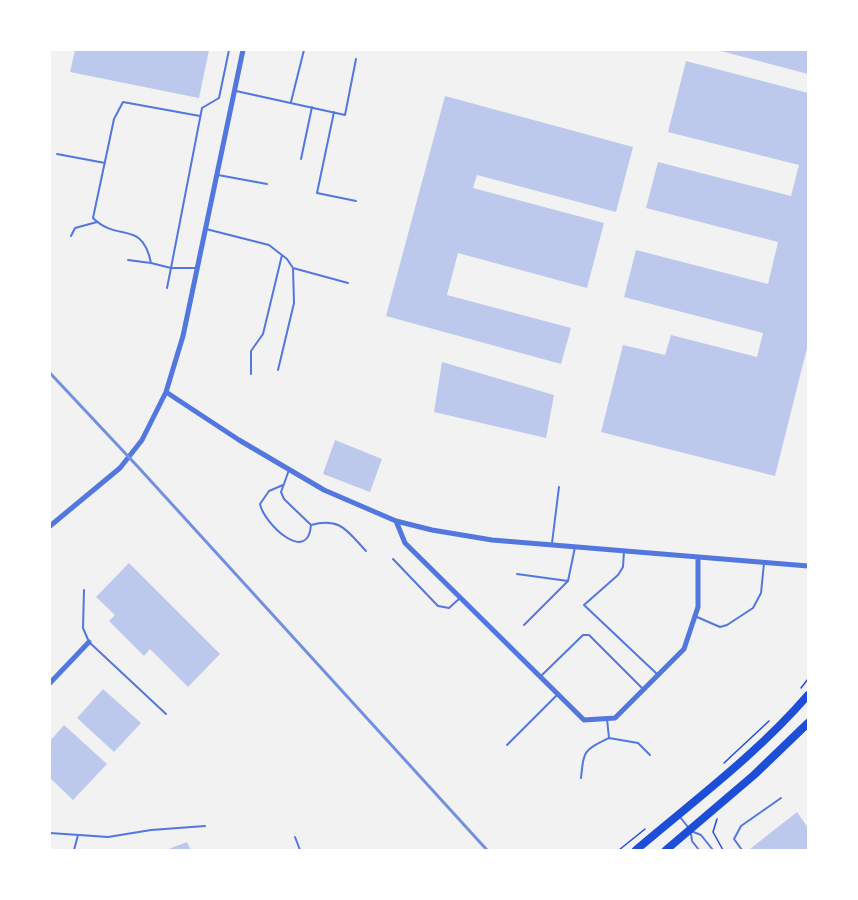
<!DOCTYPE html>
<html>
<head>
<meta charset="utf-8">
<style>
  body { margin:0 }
  #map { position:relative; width:858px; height:900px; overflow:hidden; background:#f2f2f2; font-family:Manrope,sans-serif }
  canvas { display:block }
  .frame { position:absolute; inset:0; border:51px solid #fff; pointer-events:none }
</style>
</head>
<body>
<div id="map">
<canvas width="858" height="900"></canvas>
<div class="frame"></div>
</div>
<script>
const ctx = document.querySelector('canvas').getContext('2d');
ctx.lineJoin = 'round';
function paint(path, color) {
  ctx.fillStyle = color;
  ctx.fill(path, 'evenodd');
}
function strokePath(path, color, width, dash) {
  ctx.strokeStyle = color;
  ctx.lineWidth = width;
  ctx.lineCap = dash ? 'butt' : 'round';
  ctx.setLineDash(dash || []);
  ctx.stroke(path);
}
const building = new Path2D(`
  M75,50H209L199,98L70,72Z
  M717,50H808V74Z
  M686,61L808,93V344L775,476L601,432L623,345L665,355L671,335L757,357L763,333L624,297L636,250L768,284L778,242L646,208L658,162L791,196L799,165L668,132Z
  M445,96L633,147L616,212L477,175L473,188L604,223L587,288L458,253L447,295L571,328L561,364L386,316Z
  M442,362L554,395L546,438L434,412Z
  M335,440L382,459L370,492L323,474Z
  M129,563L220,654L188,687L150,649L144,656L109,621L115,615L96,597Z
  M103,689L141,723L114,752L77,718Z
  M64,725L107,764L73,800L50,778V741Z
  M797,812L808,828V850H751L750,849Z
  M187,842L191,850H166Z`);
const path = new Path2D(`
  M801,688L808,679
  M724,763L769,721
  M717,819L713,832L723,850
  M619,850L645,829`);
const service = new Path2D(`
  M236,91L345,115L356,59
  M291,102L304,50
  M334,112L317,193L356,201
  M57,154L105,163
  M301,159L312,107
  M218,175L267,184
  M206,229L269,245L287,259L293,268L348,283
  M71,236L75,228L97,222
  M128,260L151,263
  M197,268H171L202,108L219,98L229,50
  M167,288L171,268L151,263C142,219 118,243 93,218L114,119L123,102L200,116
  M278,370L294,303L293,268
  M251,374V351L263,334L282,255
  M289,470L281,492L284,499L311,525
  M283,485L269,491L260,504C264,524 308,565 311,525
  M311,525C341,517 347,531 366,551
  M552,543L559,487
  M624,551L623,567L618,575L584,605L657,674
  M393,559L438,606L449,608L460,598
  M517,574L568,581
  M84,590L83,628L89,642L166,714
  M697,617L720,627L727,625L753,608L761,593L764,563
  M524,625L568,581L575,547
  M540,677L583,635H589L642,688
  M609,738L638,743L650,755
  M507,745L558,694
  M581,778C584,750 583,751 609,738L607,719
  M680,817L688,827
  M691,831L701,835L713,850
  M50,833L108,837L151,830L205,826
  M691,834L692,841L699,850
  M295,837L300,850
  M74,850L78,835
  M742,850L734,839L741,826L781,798`);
const minor = new Path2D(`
  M166,392L239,440L324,490L396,521L432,530L492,540L808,566
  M396,521L405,543L584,720L615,718L684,649L698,607V557
  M50,526L120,468L142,440L166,392L183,336L243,50
  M50,683L89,642`);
const trunk = new Path2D(`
  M636,850C695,800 757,754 808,695
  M666,850L754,775L808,723`);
const rail = new Path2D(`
  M50,373L139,468L487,850`);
paint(building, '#bdc9ec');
strokePath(path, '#1d4ed8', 1.5);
strokePath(service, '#5277de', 2);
strokePath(minor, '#5277de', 5);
strokePath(trunk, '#1d4ed8', 8);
strokePath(rail, '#7290e2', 3);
</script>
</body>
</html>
